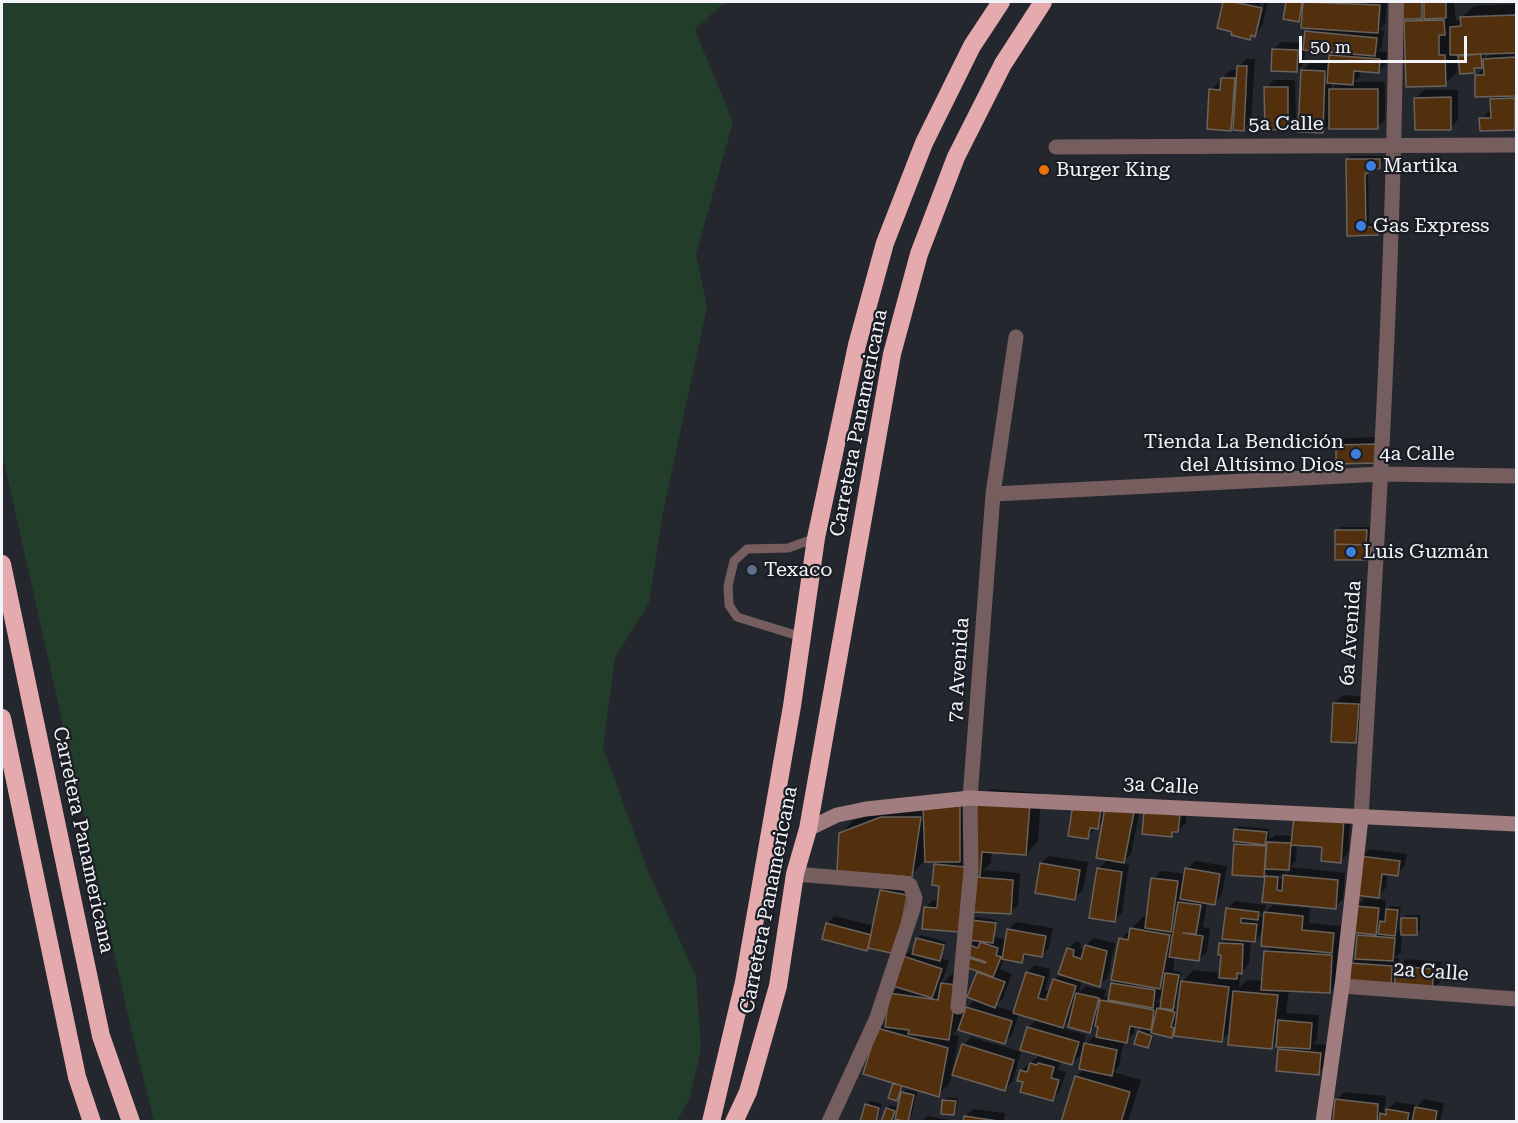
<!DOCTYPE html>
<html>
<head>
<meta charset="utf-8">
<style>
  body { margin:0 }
  #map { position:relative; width:1518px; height:1123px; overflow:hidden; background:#24272d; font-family:"Roboto Serif",serif }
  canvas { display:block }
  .frame { position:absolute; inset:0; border:3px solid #f3f4f9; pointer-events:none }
  .scale { position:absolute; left:1299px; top:36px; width:168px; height:27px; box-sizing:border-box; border:3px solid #f3f4f9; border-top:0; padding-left:8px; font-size:18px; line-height:21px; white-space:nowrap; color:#f3f4f9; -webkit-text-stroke:4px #1b1d24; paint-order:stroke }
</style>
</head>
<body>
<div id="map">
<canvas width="1518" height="1123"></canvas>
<div class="frame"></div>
<div class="scale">50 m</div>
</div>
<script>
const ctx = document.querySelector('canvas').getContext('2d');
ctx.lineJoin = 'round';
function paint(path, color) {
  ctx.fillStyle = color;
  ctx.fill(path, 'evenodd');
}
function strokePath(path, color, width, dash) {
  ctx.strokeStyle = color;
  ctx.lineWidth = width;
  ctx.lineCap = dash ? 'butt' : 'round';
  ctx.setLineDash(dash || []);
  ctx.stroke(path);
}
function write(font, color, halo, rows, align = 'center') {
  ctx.font = font + ' "Roboto Serif",serif';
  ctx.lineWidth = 4.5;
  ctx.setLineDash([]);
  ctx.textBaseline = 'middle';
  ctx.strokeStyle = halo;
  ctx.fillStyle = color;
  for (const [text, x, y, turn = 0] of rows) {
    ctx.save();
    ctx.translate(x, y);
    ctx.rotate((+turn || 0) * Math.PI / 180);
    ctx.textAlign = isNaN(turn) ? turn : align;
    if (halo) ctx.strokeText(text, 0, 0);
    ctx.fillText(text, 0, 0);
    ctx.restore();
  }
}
const green = new Path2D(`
  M2,2H733L720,6L695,30L733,122L696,254L707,307L662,517L649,603L615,658L603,747L647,869L696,976L701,1049L689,1100L677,1121H154L133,1037L2,453Z`);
const shadow = new Path2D(`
  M1224,2H1261L1254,32H1258L1264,2H1268L1262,27L1254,35L1250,38L1234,31L1219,27Z
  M1288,2H1387L1385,24L1379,30L1384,31L1382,47L1378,51L1387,52L1386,64L1378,72L1361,70L1360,76L1354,82H1385V120L1377,127L1330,124L1322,131L1302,71L1310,63H1330V56L1335,51L1305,48L1304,63L1296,71L1273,50L1281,42L1305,43L1306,32L1311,27L1304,15L1299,20L1285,18ZM1332,82H1338L1332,89Z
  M1405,2H1454L1456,22L1474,6L1516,4V127L1515,129L1481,119L1489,111H1492V99L1496,95L1476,76L1485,67V63L1474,71L1460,57L1464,53L1457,51V72L1445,84L1406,21L1410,17H1405ZM1484,52H1492L1485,59Z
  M1246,59H1255L1251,121L1243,129L1235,125L1230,129L1211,90L1219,82H1222L1223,78L1230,70H1238V67Z
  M1274,80H1295L1296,120L1288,128L1266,88Z
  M1424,90H1458V120L1450,128L1416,98Z
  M1351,156H1382L1383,163L1368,171L1369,224H1381V230L1377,234H1349L1348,160Z
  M1384,437V454L1337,446L1345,438Z
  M1340,527H1370L1369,555L1365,559L1337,531Z
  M1343,695L1366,697L1364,734L1356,742L1335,703Z
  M990,789L1041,793L1038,841L1026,854L992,851L991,863L984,870L1020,873L1018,905L1010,913L971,875L967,922L925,908L933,900H940L941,884L935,865L939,861H924L911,875L840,834L853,821L894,805L967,798V853L962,858L974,859L978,801Z
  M1141,804L1131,854L1122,863L1129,864L1122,913L1114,921L1098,869L1108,859L1104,820L1087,837L1074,805Z
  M1187,808L1186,823L1171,835L1143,833Z
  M1351,811L1348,853L1341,861L1323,845L1297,844L1296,861L1290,867L1345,873L1343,899L1335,907L1264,901L1267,872L1264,875L1236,844L1239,841L1236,830L1239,826L1269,829V838H1272L1276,835L1294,836ZM1286,868L1292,869L1285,875ZM1272,875L1286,876V879L1272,878Z
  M1369,849L1407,854L1405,866L1398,874L1388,873L1386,888L1378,896L1361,857Z
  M1049,856L1088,862L1083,890L1075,898L1041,863Z
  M1195,861L1227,866L1222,895L1214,903L1207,902L1203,927L1210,928L1207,952L1199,959L1175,956L1173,970L1181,972L1179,985L1194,970L1221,973L1222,953L1221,944L1227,938V909L1235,901L1266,905L1265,910L1259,916L1265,917V913L1273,905L1310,908L1309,923L1341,926L1339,943H1343L1341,980L1329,992L1289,990L1286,1013L1319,1015L1317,1040L1313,1044L1328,1045L1326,1065L1318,1073L1280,1049L1283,1046L1278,1041L1272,1047L1231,1031L1221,1041L1176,1032L1171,1036L1155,1032L1151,1043L1147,1046L1139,1032L1143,1027L1135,1026L1134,1033L1124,1041L1119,1066L1113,1072L1141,1080L1128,1122H1063L1076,1077L1084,1069L1086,1044L1094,1036L1097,1037L1099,1025H1096L1090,1031L1072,1018L1062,1028L1086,1035L1080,1056L1072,1063L1061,1060L1058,1070L1066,1072L1060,1091L1053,1099L1025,1081L1021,1071L1041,1054L1028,1028L1037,1019L1019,1013L1012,1035L1004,1043L958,1029L953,1034L959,1036L950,1083L938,1095L904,1085L901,1095L906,1089L917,1092L911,1117L907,1121L894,1118L893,1122H883L887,1108L891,1105L899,1108L902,1094L897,1099L879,1029L887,1020L891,994L899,986L904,957L912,949L914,950L917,939L921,935L946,942L941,958L949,961L941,985L954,972L968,974L962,1018L963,1019L967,1007L976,999L969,996L979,970L965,965L970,946L977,939L973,921L976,917L995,920L993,936H996L998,920L996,937L1006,940L1008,930L1016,922L1053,928L1049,948L1041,956L1029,954L1021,962L1004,958L1000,969L1012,974L1003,998L995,1006L1015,1012L1027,972L1035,965L1051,969L1045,990L1050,992L1054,980L1060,974L1068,949L1076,941L1081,943L1080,948L1085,950L1086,945L1094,938L1115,943L1108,977L1100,985L1082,980L1079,993L1085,986L1106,990L1104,999L1110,993L1113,984L1117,979L1121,939L1144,916L1148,917L1153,879L1161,871L1186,874L1187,869ZM1264,931L1271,946L1265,952L1263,981L1247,980L1239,988L1240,976H1238L1249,964L1251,940L1254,941ZM1178,990L1181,991L1179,1009L1173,1008L1176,1005ZM1163,995L1162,1003L1156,1002ZM1155,1024L1153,1032L1149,1030Z
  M889,883L914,888L895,952L868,947L866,949L827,924L835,916L874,926L881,891Z
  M1365,898L1386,900L1385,912L1391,906L1401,907L1398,930H1403V919L1406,915H1420V930L1417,933H1402L1401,952L1394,958H1399V965L1406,959L1441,962L1440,982L1432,989L1397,979L1390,986L1352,963L1357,958L1359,936L1363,932L1357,906Z
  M971,1037L1021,1052L1013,1081L1005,1089L963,1045Z
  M1344,1092L1386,1096L1384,1112L1396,1102L1416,1105L1415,1109L1424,1099L1444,1103L1440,1122H1334L1337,1100Z
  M947,1097L958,1098L957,1110L954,1114L943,1101Z
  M870,1101L882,1104L877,1122H866V1105Z
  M973,1109L1005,1113L1004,1122H965V1117Z
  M927,1116L960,1122H921Z`);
const building = new Path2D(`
  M1223,2H1234L1262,8L1255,37L1251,35L1250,40L1231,35L1232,32L1217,28Z
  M1286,2H1302L1299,22L1283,19Z
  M1303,2L1380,5L1378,33L1301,28Z
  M1403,2H1422V19H1403Z
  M1424,2H1446V18L1424,19Z
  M1516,15V53L1450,55V27L1461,26L1460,17Z
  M1444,20L1445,35H1439V55H1445L1446,86L1406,87L1404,21Z
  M1305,31L1377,38L1375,56L1303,50Z
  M1272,49L1298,50L1297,72L1271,71Z
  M1481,54L1482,68H1474L1475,73L1460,74L1458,56Z
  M1329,55L1380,59L1379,73L1354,71L1353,85L1327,83Z
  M1516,57V96L1475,97V75H1484L1483,59Z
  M1237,66H1247L1244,131L1233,130Z
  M1301,70L1325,71L1323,133L1298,132Z
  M1221,78H1235L1231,131L1207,129L1209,89L1220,90Z
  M1264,87H1288V129L1265,130Z
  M1329,89H1378V129H1329Z
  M1451,97V130H1415L1414,98Z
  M1515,98V130L1480,131L1479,118H1491L1490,99Z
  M1346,159H1380V168L1365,174L1366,227H1378V235L1347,236Z
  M1377,444V463L1336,464V445Z
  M1335,530H1367L1366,545L1335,544Z
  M1335,544L1366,545V560H1335Z
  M1333,703L1359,704L1356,743L1331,742Z
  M977,801L1030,804L1026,855L982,852L980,877L971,876Z
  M1073,804L1101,809L1098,829L1090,828L1088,839L1068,836Z
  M923,806H960V862H925Z
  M1105,807L1134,812L1124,863L1096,858Z
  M1144,812L1180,815L1178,832H1172V837L1142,834Z
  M1294,816L1344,819L1341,863L1321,861L1322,847L1291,845Z
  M881,817H921L912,877L837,871L839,833Z
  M1234,829L1267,832L1265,845L1233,841Z
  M1267,842L1291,843L1289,870L1265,869Z
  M1234,844L1266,846L1264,877L1232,875Z
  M1360,856L1400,861L1398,876L1382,874L1379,898L1355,895Z
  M1040,863L1080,870L1075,900L1035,893Z
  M934,864L965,867L959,932L922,929L924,907L937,908L939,886L932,885Z
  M1097,868L1122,872L1115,922L1089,918Z
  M1185,868L1220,874L1215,905L1180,899Z
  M1283,875L1338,880L1336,909L1262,902L1265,876L1278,877L1277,890L1282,891Z
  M974,877L1013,880L1011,914L972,912Z
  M1151,878L1178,881L1171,932L1145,928Z
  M880,890L907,895L896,954L868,948Z
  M1178,902L1201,905L1196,934L1183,933L1203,936L1199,961L1169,957Z
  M1355,906L1379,908L1376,935L1352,932Z
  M1226,908L1259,912L1258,920L1241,918V923L1257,924L1255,942L1222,939Z
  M1386,909L1398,910L1395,936L1378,934L1380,921L1385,922Z
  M1264,912L1303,916L1302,930L1334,933L1332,953L1261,946Z
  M1401,918H1417V935H1401Z
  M971,920L996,923L993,943L969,940Z
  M826,923L871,935L867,951L822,939Z
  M1130,928L1170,935L1160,989L1111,980L1119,938L1128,940Z
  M1007,929L1046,936L1042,957L1024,954L1022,963L1002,959Z
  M1357,935L1395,938L1393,961L1355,959Z
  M916,938L944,945L940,961L912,954Z
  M980,942L998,948L996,955L1001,957L993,977L963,966L966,957L985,963L986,962L965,955L969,945L978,948Z
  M1219,943L1243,944L1242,974L1237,973V979L1219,978L1221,955H1218Z
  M1085,945L1107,951L1100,987L1058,974L1067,948L1074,950L1073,956L1081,959Z
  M1264,951L1332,955L1330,993L1261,990Z
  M903,956L942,969L932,998L893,986Z
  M1350,963L1392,966L1391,988L1349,985Z
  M1396,966L1434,969L1432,991L1394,988Z
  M977,972L1005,982L995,1008L967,997Z
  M1026,972L1044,977L1038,998L1046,1000L1053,979L1076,986L1063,1028L1013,1013Z
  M1165,973L1179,975L1173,1010L1160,1008Z
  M1181,981L1229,987L1222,1042L1174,1036Z
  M941,983L957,985L949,1040L908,1034L909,1030L885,1027L889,993L938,1000Z
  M1111,983L1155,990L1153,1008L1108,1000Z
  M1233,991L1278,995L1272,1049L1228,1045Z
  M1076,993L1099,998L1090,1033L1068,1027Z
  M1100,1000L1154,1010L1151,1030L1130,1026L1127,1043L1096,1037L1098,1027L1095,1026Z
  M966,1007L1012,1021L1005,1044L958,1030Z
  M1157,1008L1175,1012L1171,1027L1174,1028L1172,1038L1151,1033Z
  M1278,1020L1312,1023L1310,1049L1276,1047Z
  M1027,1027L1079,1042L1072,1065L1020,1050Z
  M877,1028L948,1048L939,1097L863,1074Z
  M1138,1031L1152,1036L1148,1048L1134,1044Z
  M1084,1043L1117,1050L1112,1076L1079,1069Z
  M962,1044L1014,1060L1005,1091L952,1075Z
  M1278,1049L1321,1053L1319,1075L1276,1071Z
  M1030,1063L1037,1065L1038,1063L1054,1067L1051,1078L1059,1080L1053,1101L1020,1092L1023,1082L1017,1081L1020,1070L1027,1072Z
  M1075,1076L1130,1092L1121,1122H1061Z
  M893,1083L902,1086L897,1101L888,1098Z
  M901,1092L914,1095L908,1122L895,1119Z
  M1335,1099L1378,1104L1377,1122H1333Z
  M942,1100L956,1101L954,1115L941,1114Z
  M865,1104L879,1108L876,1122H860Z
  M1415,1107L1437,1111L1435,1122H1412Z
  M886,1108L895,1111L891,1122H881Z
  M1386,1109L1409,1113L1407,1122H1379L1380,1113L1386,1115Z
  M964,1116L998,1121L963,1122Z`);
const lane = new Path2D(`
  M802,637L737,617L729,605L728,586L734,561L747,549L788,548L816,538`);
const street = new Path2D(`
  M1056,147L1516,145
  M993,494L1382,474L1516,476
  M1361,818C1377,546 1394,274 1396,2
  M795,874L903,883L910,885L915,898L913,909L876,1020L829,1122
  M1342,986L1516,999
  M958,1007L971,871L970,798L993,494L1016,337`);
const secondary = new Path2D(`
  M808,829L837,815L866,809L970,798L1516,824
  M1323,1122L1342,986L1361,818`);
const highway = new Path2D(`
  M2,564L101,1036L131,1122
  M2,718L77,1077L92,1122
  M711,1122L744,982L792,706L816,538L857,345L885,243L924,143L972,46L1001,2
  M734,1122L748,1092L778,986L795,874L808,829L892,354L919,254L956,157L1003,64L1043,2`);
const markers = [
  [1371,166,6,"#3f7fe0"],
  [1044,170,6,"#e8710a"],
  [1361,226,6,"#3f7fe0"],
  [1356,454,6,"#3f7fe0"],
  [1351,552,6,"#3f7fe0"],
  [752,570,6,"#5c6f8a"]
];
const streetNames = [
  ["5a Calle",1286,124],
  ["Carretera Panamericana",859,423,-79],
  ["4a Calle",1417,454],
  ["6a Avenida",1351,633,-86],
  ["7a Avenida",959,670,-86],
  ["3a Calle",1161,786,3],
  ["Carretera Panamericana",83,840,78],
  ["Carretera Panamericana",769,900,-79],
  ["2a Calle",1431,972,4]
];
const poiNames = [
  ["Martika",1383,166],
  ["Burger King",1056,170],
  ["Gas Express",1373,226],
  ["Tienda La Bendición",1344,442,"right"],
  ["del Altísimo Dios",1344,465,"right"],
  ["Luis Guzmán",1363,552],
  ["Texaco",764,570]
];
paint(green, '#223d29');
paint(shadow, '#0007');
paint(building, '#52300e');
strokePath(building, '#6a635d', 1.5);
strokePath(lane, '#765e5f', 9);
strokePath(street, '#765e5f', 15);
strokePath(secondary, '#a27d7f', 15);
strokePath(highway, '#e4aaae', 18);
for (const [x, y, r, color] of markers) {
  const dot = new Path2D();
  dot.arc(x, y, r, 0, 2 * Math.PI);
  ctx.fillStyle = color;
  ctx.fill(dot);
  strokePath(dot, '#1b1d24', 2);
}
write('20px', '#f3f4f9', '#1b1d24', streetNames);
write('20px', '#f3f4f9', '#1b1d24', poiNames, 'left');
</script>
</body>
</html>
